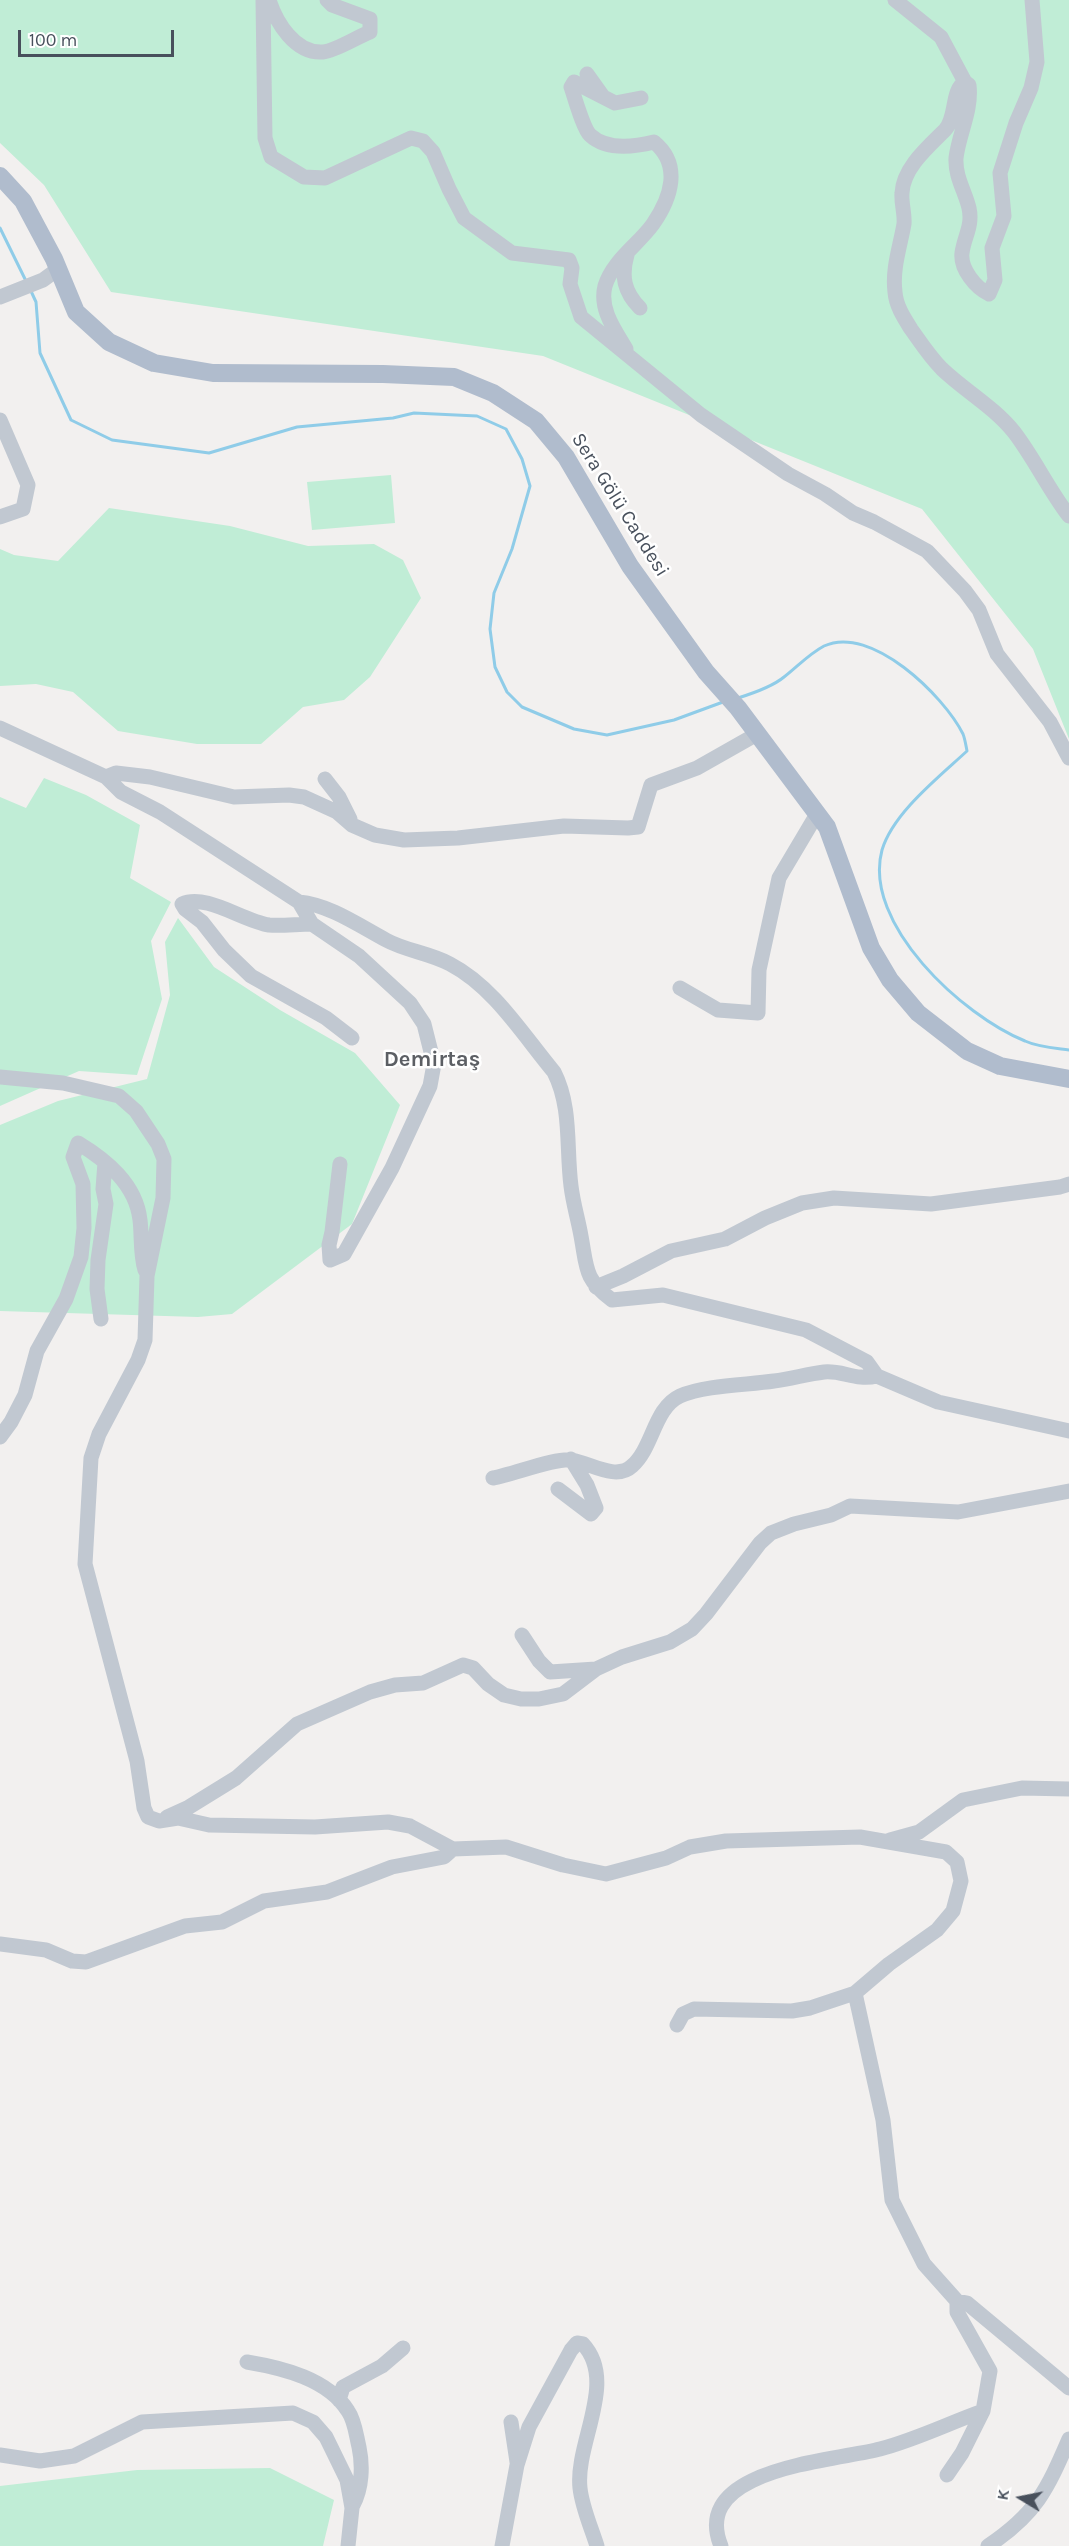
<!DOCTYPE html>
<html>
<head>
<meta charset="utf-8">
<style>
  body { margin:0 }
  #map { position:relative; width:1069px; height:2546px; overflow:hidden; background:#f2f0ef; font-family:Karla,sans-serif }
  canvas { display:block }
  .north { position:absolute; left:991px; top:2468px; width:60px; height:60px; -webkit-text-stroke:4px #fff; paint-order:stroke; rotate:280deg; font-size:16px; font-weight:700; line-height:24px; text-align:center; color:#48505c }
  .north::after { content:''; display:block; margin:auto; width:21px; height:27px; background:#48505c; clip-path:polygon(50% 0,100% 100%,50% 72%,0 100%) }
  .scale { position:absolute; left:18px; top:30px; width:156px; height:27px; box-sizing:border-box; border:3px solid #48505c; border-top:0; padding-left:8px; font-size:18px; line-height:21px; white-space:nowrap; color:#48505c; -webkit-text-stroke:4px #fff; paint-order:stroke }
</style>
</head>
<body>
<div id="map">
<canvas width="1069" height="2546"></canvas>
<div class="north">K</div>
<div class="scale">100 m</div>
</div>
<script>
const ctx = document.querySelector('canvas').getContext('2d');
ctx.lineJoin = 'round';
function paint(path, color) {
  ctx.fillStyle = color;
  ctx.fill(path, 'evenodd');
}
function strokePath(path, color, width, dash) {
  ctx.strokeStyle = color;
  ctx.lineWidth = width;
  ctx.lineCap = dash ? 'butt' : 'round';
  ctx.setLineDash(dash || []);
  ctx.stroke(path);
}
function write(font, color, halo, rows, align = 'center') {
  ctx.font = font + ' Karla,sans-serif';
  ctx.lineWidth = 5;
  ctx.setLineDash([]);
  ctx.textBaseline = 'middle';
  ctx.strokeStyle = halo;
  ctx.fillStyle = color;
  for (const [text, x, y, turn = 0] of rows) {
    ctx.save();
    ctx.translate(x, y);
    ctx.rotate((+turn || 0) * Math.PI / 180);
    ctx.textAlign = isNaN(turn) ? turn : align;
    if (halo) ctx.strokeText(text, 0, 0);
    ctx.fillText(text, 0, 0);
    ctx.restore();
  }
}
const green = new Path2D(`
  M0,0H1069V739L1033,649L922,509L543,356L111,292L44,185L0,143Z
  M391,475L395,523L312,530L307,482Z
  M109,508L230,526L308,546L374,544L403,560L421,598L370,677L344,700L303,707L261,744H197L118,731L73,692L36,684L0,686V549L14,555L58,561Z
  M44,778L86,795L140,825L130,878L171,902L151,941L162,999L137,1075L79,1071L0,1106V797L26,808Z
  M178,918L214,967L280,1010L355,1053L400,1105L352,1224L232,1314L198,1317L0,1311V1125L58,1101L147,1079L170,995L165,942Z
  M270,2468L334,2500L323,2546H0V2486L137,2470Z`);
const stream = new Path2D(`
  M0,228L26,281
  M30,289L36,302L40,353L71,420L112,440L209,453L297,427L393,418L414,413L477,416L506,429L522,459L530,486L512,549L494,593L490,629L495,667L507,692L522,707L574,729L607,735L674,720L723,702
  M738,698C754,693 772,687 784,677C798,666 809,654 824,646C871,624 944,696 963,734C965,739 966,746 967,751C939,777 893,813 882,850C862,924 963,1016 1025,1041C1038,1047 1054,1048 1069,1050`);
const minor = new Path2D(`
  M263,0L265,138L271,157L304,177L325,178L411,138L423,141L433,152L449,189L464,218L490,237L512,253L569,260L572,268L570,284L581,317L701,415L788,474L825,494L853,513L874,522L927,551L965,591L979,610L997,654L1050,722L1069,758
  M269,0C276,22 295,54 323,52C335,51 357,37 370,32V19L332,5L327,0
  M895,0L941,37L965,82
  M1032,0L1037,62L1031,88L1016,123L1000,173L1004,216L992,248L995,280L989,294C976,288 960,269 962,253C964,237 973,226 969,208C965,191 955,177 956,158C959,133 972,111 969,85L965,82C951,90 957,117 945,130C928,147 903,168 902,193C901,203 905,214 904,224C900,247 892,269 895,292C896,306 904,318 911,329C921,343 930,357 942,369C965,391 994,407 1014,432C1034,458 1049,490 1069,516
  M587,74L602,95
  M627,255C621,276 624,292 640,308
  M0,297L43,280L58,269
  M626,349C615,330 599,309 605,286C613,260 638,245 653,224C671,198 682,165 654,142C634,147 607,151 590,135C583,128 575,98 571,87L574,82L615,103L641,98
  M0,420L28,485L23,509L0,517
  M0,728L106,777L121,792L160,812L299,902L312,924L359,956L410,1003L424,1024L434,1064L430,1086L392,1168L344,1254L330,1260L329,1245L332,1232L340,1164
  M106,777L116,773L150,777L234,797L289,795L304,797L337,812L352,825L375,835L404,840L458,838L564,826L628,828L638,827L651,785L697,768L757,734
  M325,779L339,797L350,819
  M299,902C330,905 358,925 386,940C406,951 430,953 450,964C494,987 523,1035 554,1072C572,1107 566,1148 571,1186C573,1203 578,1219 581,1236C587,1268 584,1279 612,1300L663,1295L806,1330L867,1362L877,1376L938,1402L1069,1431
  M312,924C298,924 282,926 269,925C243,921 206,893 182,904L185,909L202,922L224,950L251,976L326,1018L352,1038
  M680,988L718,1010L758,1013L759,970L779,878L817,814
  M0,1077L63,1083L119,1096L136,1111L158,1144L164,1159L163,1198L147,1276L145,1340L138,1360L99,1434L91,1458L85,1564L137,1761L144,1808L148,1817L159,1821L178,1818L209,1825L315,1827L388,1822L410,1826L453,1849L506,1847L563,1865L606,1874L666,1858L690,1847L726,1841L860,1837L946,1852L957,1862L961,1881L953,1911L937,1930L889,1964L855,1993L810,2008L792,2011L694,2009L683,2014L677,2025
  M596,1287L623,1276L671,1251L725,1239L765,1218L802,1203L834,1198L931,1204L1060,1187L1069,1184
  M101,1319L97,1289L98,1260L106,1204L103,1189L105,1162
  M0,1437L11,1422L25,1395L37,1351L66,1299L81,1257L84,1228L83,1184L73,1157L78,1143C106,1160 136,1184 140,1220C142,1236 140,1254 145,1270
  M493,1478C512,1475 556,1457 572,1460C590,1463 616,1481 632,1466C653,1448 654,1408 680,1396C705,1385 747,1385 774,1381C791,1379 807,1374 824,1372C842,1370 856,1381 877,1376
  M558,1489L591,1514L596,1508L587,1485L571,1459
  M522,1635L539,1661L550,1672L596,1669
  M167,1817L189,1807L236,1778L297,1724L370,1692L395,1685L423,1683L463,1665L473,1668L488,1684L504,1695L521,1699H539L563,1694L596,1669L622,1657L670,1642L692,1629L706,1614L760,1543L771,1533L794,1524L831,1515L850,1506L958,1512L1069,1491
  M890,1840L919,1832L963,1800L1022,1788L1069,1789
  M0,1944L46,1950L72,1961L86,1962L185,1926L222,1922L264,1901L327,1892L392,1867L444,1857L453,1849
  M855,1993L883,2120L892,2200L924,2264L957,2301L967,2303L1069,2388
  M247,2362C283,2368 328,2379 348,2411C355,2421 356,2435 359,2447C363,2466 362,2488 353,2505
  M339,2400L343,2387L382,2366L403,2348
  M511,2422L517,2462
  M0,2455L40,2461L74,2456L142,2422L293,2413L313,2422L326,2437L347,2480L352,2508L348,2546
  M947,2475L962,2453L983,2411L990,2371L957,2312V2301
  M502,2546L517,2465L529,2427L571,2350L577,2343L583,2344C618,2382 575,2443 580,2488C582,2507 591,2527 597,2546
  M721,2546C689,2468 835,2461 880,2449C915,2440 949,2423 983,2411
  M988,2546C1036,2514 1047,2490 1069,2439`);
const major = new Path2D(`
  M0,176L23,201L54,259L76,312L109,342L154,363L213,373L383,374L454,377L493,393L536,421L566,457L630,566L706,672L738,708L827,827L871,948L890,980L918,1013L967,1051L1000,1066L1069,1079`);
const streetNames = [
  ["Sera Gölü Caddesi",620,505,58]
];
const quarterNames = [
  ["Demirtaş",432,1060]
];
paint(green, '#c0edd6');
strokePath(stream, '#8fcce8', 3);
strokePath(minor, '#c1c8d1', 15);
strokePath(major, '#b0bccd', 18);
write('20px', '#48505c', '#fff', streetNames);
write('bold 22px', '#5c5f64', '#fff', quarterNames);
</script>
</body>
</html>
